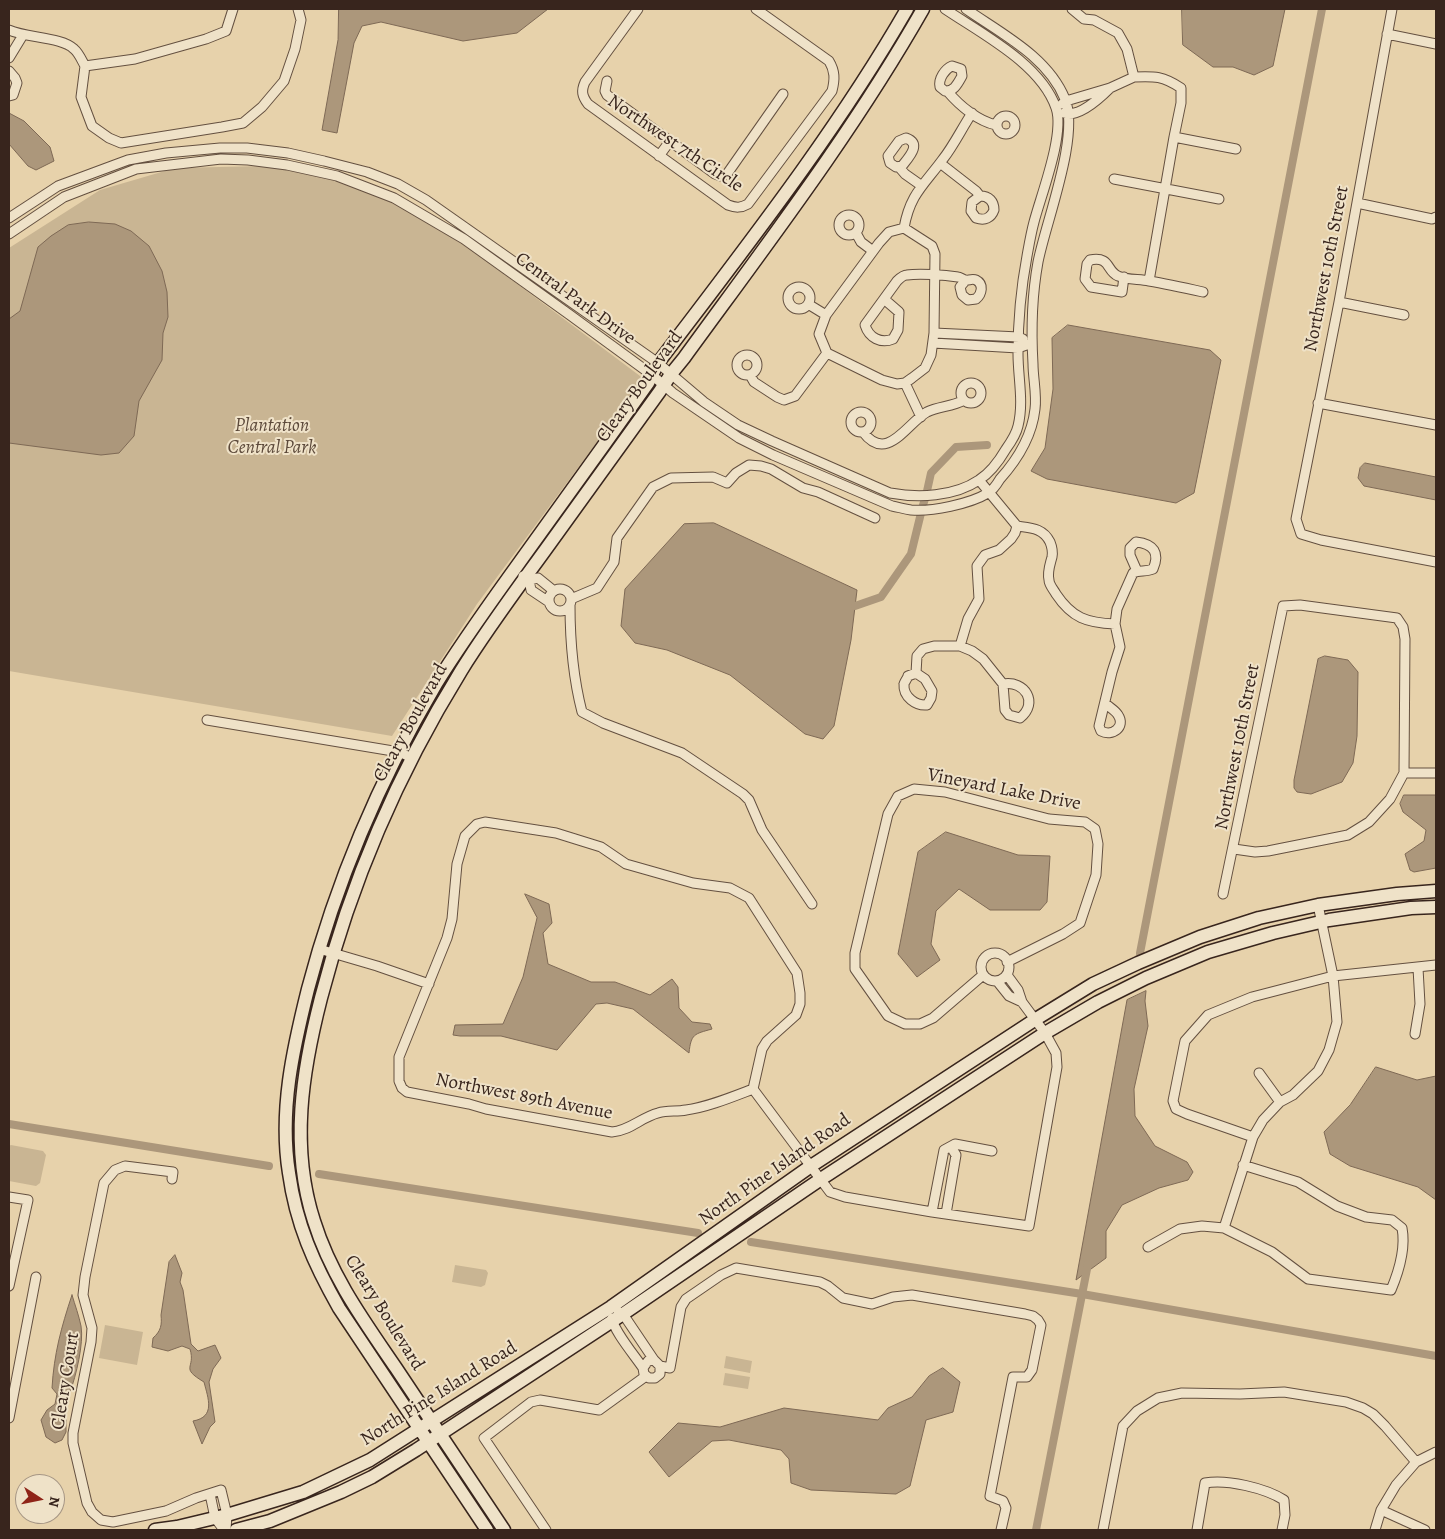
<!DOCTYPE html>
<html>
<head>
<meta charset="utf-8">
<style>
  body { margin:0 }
  #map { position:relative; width:1445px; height:1539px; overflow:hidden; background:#e7d2ab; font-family:Alegreya,serif }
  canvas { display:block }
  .frame { position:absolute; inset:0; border:10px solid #38251d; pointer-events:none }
  .north { position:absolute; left:15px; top:1474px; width:50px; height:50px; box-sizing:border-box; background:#efe2c8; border:1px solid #a69684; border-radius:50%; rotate:101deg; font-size:14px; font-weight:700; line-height:20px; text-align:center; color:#38251d }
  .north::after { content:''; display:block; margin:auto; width:18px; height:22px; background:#8f2418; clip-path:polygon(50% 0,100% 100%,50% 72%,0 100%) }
</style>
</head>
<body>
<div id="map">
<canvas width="1445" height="1539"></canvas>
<div class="frame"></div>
<div class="north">N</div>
</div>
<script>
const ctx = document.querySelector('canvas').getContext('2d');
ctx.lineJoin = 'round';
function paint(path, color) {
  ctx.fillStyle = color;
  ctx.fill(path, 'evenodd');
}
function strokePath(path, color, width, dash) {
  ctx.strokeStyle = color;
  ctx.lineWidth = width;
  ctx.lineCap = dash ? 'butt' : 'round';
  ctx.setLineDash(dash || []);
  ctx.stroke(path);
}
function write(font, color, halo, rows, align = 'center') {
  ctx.font = font + ' Alegreya,serif';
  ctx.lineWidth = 4;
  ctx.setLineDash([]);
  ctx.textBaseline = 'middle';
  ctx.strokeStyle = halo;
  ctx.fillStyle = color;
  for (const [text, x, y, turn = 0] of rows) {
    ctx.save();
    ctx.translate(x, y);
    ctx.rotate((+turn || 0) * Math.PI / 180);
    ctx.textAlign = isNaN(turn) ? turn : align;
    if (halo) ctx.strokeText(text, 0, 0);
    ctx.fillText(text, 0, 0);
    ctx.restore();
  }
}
const green = new Path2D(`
  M263,166L332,177L394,201L476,253L644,379L477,604L392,736L9,671V248L100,190L175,168Z
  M11,1145L43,1151L46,1155L40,1183L36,1186L9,1181V1146Z
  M455,1265L486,1270L488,1273L485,1285L481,1287L452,1282Z
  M105,1325L143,1332L137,1365L99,1358Z
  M726,1356L752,1361L750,1373L724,1368Z
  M725,1373L750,1377L748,1389L723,1385Z`);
const water = new Path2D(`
  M339,9H548L517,33L463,41L381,22L362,26L354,43L337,133L322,130L338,40Z
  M1182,9H1285L1273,66L1254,75L1233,67H1213L1183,45Z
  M9,113L24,121L50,147L54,161L36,170L28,166L9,144Z
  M89,222L115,224L131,231L149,246L162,271L167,292L168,317L163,333L162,360L139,401L134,436L119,453L101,455L9,443V319L20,311L38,247L51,236L68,225Z
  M1068,325L1210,350L1221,360L1194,493L1176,503L1047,479L1031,471L1045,448L1053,389L1052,338Z
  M1365,463L1436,477V500L1364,486L1358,478L1360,468Z
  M714,523L857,590L851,640L834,726L823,739L805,734L730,675L667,650L635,643L621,626L625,589L684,524Z
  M1325,656L1348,660L1358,672L1357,736L1353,763L1342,782L1311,794L1297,792L1294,788V780L1318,659Z
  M1404,795H1436V868L1414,872L1410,870L1405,854L1424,841L1426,830L1403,812L1400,804Z
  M946,832L1018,855L1050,856L1047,902L1040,910H990L959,889L936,911L931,944L940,960L917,977L898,954L918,852Z
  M525,894L549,904L552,923L543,933L548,964L591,982H615L650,995L672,979L678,987L679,1008L692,1022L710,1024L712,1029C694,1034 691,1034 689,1053L633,1009L607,1003L596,1004L557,1050L501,1036H460L453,1035L455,1025L503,1024L523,977L537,918Z
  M1146,991L1145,1001L1148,1026L1134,1089L1135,1116L1155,1146L1187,1162L1193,1172L1188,1180L1159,1188L1122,1205L1106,1231V1258L1076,1280L1127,1000Z
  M1376,1067L1417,1080L1436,1076V1200L1418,1187L1350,1166L1330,1154L1324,1132L1350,1105Z
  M175,1255L182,1273L180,1282L183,1290L191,1344L198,1351L215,1345L221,1358L213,1369L209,1382L215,1422L210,1427L202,1444L193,1421C216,1417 208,1398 204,1382C179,1367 196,1369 190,1349L182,1346L168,1351L152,1347L153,1338C161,1331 162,1325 161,1315L169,1262Z
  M72,1295C75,1305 79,1316 81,1326C84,1343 76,1376 70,1392L62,1396L60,1403L66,1409V1432L62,1440L55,1443L46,1437L41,1420L47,1410L55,1404L57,1394L52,1388C54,1354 61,1328 72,1295Z
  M943,1368L960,1382L953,1412L926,1420L910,1486L896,1494L811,1490L791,1483L789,1459L781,1450L729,1440L712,1441L669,1477L649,1452L678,1423L720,1427L784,1408L878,1420L888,1408L912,1397L929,1376Z`);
const canal = new Path2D(`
  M927,491L931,473L956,447L987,445
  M923,505L925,499
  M855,606L881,597L911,554L921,513
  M1140,953L1322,9
  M9,1124L269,1166
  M319,1174L698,1233
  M751,1242L1082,1294L1436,1356
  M1036,1530L1088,1264`);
const street = new Path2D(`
  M638,9L585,82C581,91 582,96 588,104L728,205C736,208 741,208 748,204L832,91C835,79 835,71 829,61L756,9
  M1072,9L1084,19L1094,20L1118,33L1127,49L1134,77C1155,76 1163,76 1181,88V103L1174,137
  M1392,9L1339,302L1296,519L1301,534L1321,540L1436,562
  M9,30C26,38 62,37 74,49C79,53 82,61 85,66L135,59L206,39L226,31L233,9
  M1387,34L1436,44
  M9,58L23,35
  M85,66L81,97L92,126L109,138L121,143L222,127L243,123L262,107L284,81L295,49L301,20L298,9
  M952,66L961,69L962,76C958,83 954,92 945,91L940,87C938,79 945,69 952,66Z
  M9,71L15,78L17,83L13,95L9,96
  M607,81L605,91L607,95L715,174L720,176L727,174L783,94
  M948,92C960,106 978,121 996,125
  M1062,104L1066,101L1110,88L1134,77
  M1064,113C1079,118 1100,98 1110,88
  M997 125a9 9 0 1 1 18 0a9 9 0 1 1-18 0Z
  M906,138C922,144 909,157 902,166L896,167L890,163L888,156L899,141Z
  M659,156L670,141
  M940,163L976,191L980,196C989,196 994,201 994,210C991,218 985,221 976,218L971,211L972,202L980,196
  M899,167L905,174L922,186
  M1114,179L1219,199
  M1357,203L1432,219L1436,217
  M839 225a10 10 0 1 1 20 0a10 10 0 1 1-20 0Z
  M9,218L58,186L128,160L166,153L220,148H247L288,153L324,161L367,172L398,184L426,200L658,363L704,402L738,425L772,441L890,493C918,498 954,497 979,480C990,473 999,461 1006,449C1011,442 1016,435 1018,426C1024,402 1018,378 1018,354C1018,322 1021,288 1027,256C1029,245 1031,233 1034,222C1041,195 1065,134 1056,108C1041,64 982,34 945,9
  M904,228L932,246L935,254L934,333L931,355L925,368L912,378L905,383L897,384L882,380L827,353L819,334L826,315L879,243L889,232Z
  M904,228C910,194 924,185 943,159C954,145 962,128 972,113
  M856,233L861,242L873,251
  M9,234L64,197L136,169L221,159L248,160L287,165L337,176L394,198L464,239L570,315L652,375L673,393L739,438L773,455L892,506C898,507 904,509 911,510C931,512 970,504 988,493C993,490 997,484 1000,479C1018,459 1032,436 1035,409C1037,395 1033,378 1033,364C1031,330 1032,295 1038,262C1046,221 1080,136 1065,99C1048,57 1002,34 966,9
  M1124,277L1122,292L1091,287L1085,279L1087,264L1090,260C1111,256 1106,271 1118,276C1127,280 1139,279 1149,281C1167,284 1185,288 1203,292
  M1149,281L1174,137L1236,149
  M788 298a11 11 0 1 1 22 0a11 11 0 1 1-22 0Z
  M884,299L899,312L898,330L893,339C881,344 869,338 865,325L897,281C900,278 903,275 907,275C919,273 945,275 958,277C960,277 962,279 965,280C968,281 972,278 976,280C984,284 982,294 976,299L968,300L962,295L960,287L966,280
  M1339,302L1404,315
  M808,304L826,315
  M934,333L1019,337L1023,339
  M933,343L1018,348L1032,343
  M737 365a10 10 0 1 1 20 0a10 10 0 1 1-20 0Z
  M750,375L754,382L777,397L784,400L795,396L827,353
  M961 393a10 10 0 1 1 20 0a10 10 0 1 1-20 0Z
  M905,383L921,417
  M1318,403L1436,425
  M851 422a10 10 0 1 1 20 0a10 10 0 1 1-20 0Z
  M863,432C887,464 907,423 927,412C939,406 952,407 964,400
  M979,480L1017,526
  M1017,526C1031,528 1043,528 1050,542C1052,547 1053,552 1052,557C1050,565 1047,572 1049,580C1049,585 1054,590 1056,594C1072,618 1087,623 1115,624
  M523,576L529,580L531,590L549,602
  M529,580L538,578L554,591
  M549 600a11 11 0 1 1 22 0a11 11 0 1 1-22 0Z
  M571,599L597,588L614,562L617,538L653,487L671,478L713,477L727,483L736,473L749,465L761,466L771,469L803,488L818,492L875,518
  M570,605C570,641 573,677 582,712L603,723L682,753L743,794L749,800L762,830L812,904
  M960,646L968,619L979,599L977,566L985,555L999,550L1011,539L1015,533L1017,526
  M916,673L925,679L932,691L931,698L927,705C916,706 903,697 904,684C904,683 908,677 908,676L916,673L917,656L923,649L934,646H960L972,651L983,659L1003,684L1005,710L1009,715L1020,718C1039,703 1025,680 1003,684
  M1106,704C1109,707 1116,711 1118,715C1126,727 1112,737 1101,731L1099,726L1112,672L1120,647L1115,624L1117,609L1133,573C1139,570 1146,572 1153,569C1160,553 1154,544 1136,542L1130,548V555L1137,571
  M207,720L399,752L412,758
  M1404,773H1436
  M1223,894L1283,606L1300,605L1397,618L1403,627L1405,639L1404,773L1390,799L1369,822L1348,835L1268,851L1255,852L1234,849
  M319,949L377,966L429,984
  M981 967a14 14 0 1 1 28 0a14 14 0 1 1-28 0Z
  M983,975L933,1018L920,1024H905L888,1016L855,969V953L888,814L898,796L914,789L945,792L1049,819L1085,822L1095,829L1098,844L1096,875L1080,923L1063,934L1007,962
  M997,981L1009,996L1022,1002
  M1415,1034L1420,1004L1418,968
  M1259,1073L1280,1102
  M753,1089L762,1049L767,1041L796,1015L800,1004V993L797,973L749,898L730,888L693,883L626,864L601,847L556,833L485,822L477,824L465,836L457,864L452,919L447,938L399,1057V1081L402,1088L407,1092L469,1104L486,1109L612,1132C629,1131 642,1117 658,1113C668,1110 676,1112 686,1110C708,1107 732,1097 753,1089L830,1192L845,1197L932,1212L1029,1226L1057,1067L1056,1053L1045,1033L1022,1002L1018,990L1007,975
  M1253,1137L1187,1114L1176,1109L1173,1101L1185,1041L1208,1015L1252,997L1333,976L1436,965
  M172,1179L173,1172L125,1166L115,1170L104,1183L85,1277L83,1295L92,1328L91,1342L73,1433V1443L87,1503L92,1512L101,1520L113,1522L166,1511L196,1498L221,1490L227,1515L226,1530
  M9,1197L28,1200L9,1286
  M932,1212L944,1150L955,1144L992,1151
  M946,1214L956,1155L951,1147
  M1224,1228L1253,1137L1263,1120L1280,1102L1293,1095L1318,1071L1329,1050L1337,1022L1333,976L1318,905
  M1148,1247L1180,1229L1202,1226L1224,1228L1272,1252L1308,1279L1391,1290C1399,1271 1406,1249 1402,1228L1392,1220L1366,1217L1337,1206L1298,1182L1243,1165
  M618,1311L623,1314L654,1360
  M612,1318C613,1330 635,1356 643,1368
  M660,1366V1374L655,1378H649L644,1374L643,1368L648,1361L654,1360L660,1366L670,1368L681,1307L686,1299L721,1275L736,1268L820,1282L828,1286L843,1298L872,1304L893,1297L912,1295L1025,1314L1033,1316L1038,1320L1041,1325L1032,1370L1027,1377H1013L990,1496L1003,1501L1006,1508L1001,1530
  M9,1418L36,1277
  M210,1494L215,1518L224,1530
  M1381,1510L1425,1530
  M546,1530L484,1438L531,1402L540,1400L599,1410L646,1376
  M1103,1530L1123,1426L1137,1411L1158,1398L1182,1393L1240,1394L1284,1392L1346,1402L1363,1408L1373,1414L1385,1426L1416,1462
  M1197,1530L1205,1483C1227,1479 1265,1488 1284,1500L1285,1515L1282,1530
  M1375,1530L1381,1510L1396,1485L1416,1462L1436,1452`);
const secondary = new Path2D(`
  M155,1530L177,1527L227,1515L303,1492L370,1460L611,1307L811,1166L1036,1019L1093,984L1138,963L1200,937L1259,918L1318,905L1397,894L1436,891
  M236,1530L270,1521L341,1492L372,1477L416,1450L623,1314L821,1179L1045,1033L1098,1002L1146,978L1208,952L1273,933L1329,920L1411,908L1436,907
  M487,1530L339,1308C314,1264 296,1224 289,1173C279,1111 293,1049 308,989C336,882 380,779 436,684C463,640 494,598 524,556C566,498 607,441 648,383L658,363C745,248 835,134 907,9
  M504,1530C468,1476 432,1422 396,1368C364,1321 331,1276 314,1221C290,1147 302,1072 321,998C351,882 398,773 461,671C487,629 517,589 546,549C584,496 622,444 660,391L671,374L684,358C767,244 853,132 923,9`);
const streetNames = [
  ["Northwest 7th Circle",675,144,34],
  ["Northwest 10th Street",1327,269,-79],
  ["Central Park Drive",575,299,36],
  ["Cleary Boulevard",640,387,-54],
  ["Cleary Boulevard",411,723,-61],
  ["Northwest 10th Street",1238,747,-79],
  ["Vineyard Lake Drive",1004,790,11],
  ["Northwest 89th Avenue",524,1097,11],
  ["North Pine Island Road",775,1170,-35],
  ["Cleary Boulevard",384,1313,58],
  ["Cleary Court",66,1381,-81],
  ["North Pine Island Road",439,1394,-32]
];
const parkNames = [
  ["Plantation",272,426],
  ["Central Park",272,448]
];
paint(green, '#c9b593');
paint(water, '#ac977b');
strokePath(water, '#7e6955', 1);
strokePath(canal, '#ac977b', 8);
strokePath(street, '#645040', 11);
strokePath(secondary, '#38251d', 15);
strokePath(street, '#efe2c8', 9);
strokePath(secondary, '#efe2c8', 12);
write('19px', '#38251d', '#efe2c8', streetNames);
write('italic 19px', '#5c493a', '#efe2c8', parkNames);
</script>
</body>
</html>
